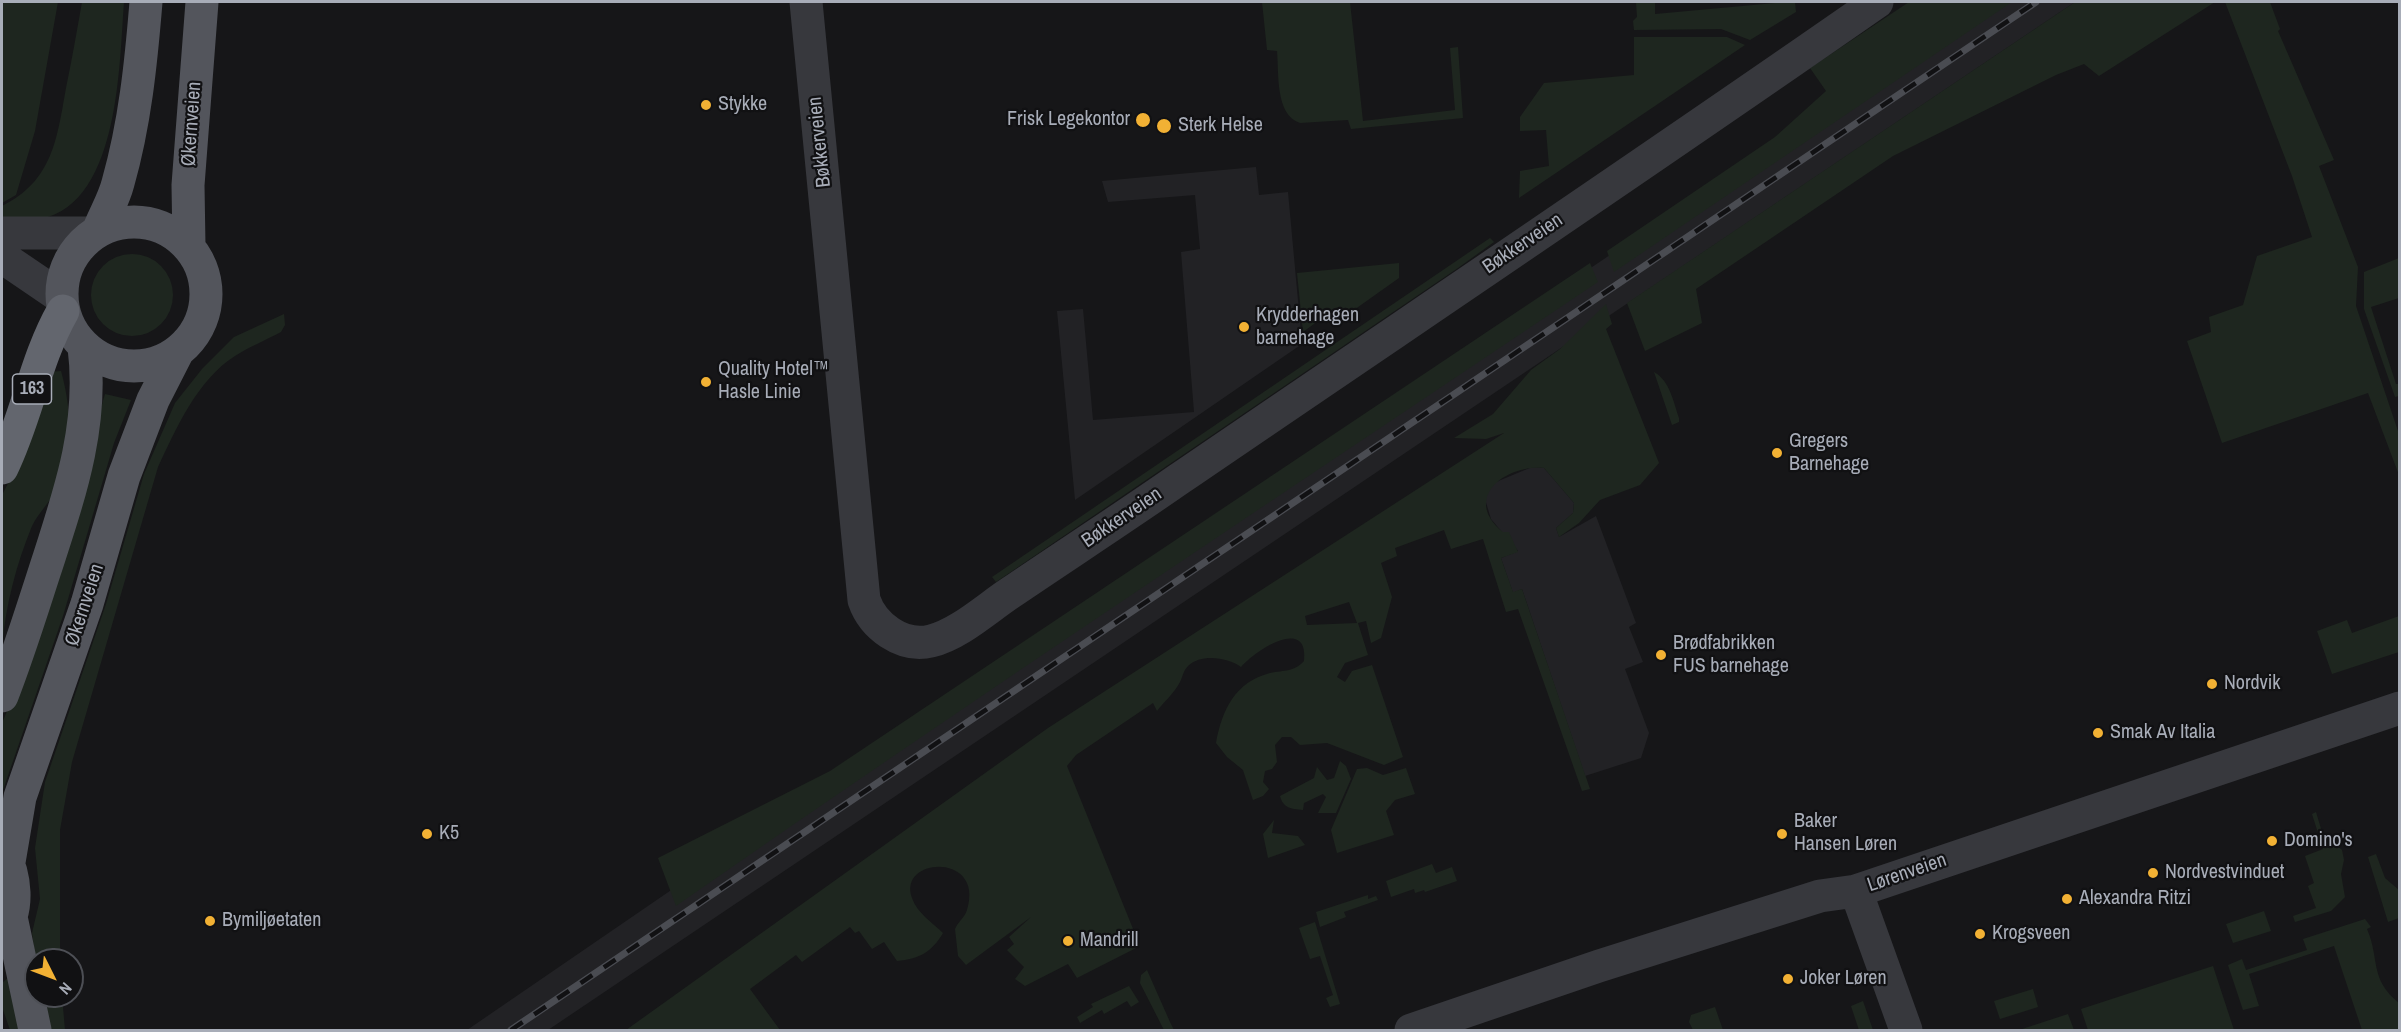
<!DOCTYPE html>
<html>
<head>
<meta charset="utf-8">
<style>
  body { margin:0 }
  #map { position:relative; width:2401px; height:1032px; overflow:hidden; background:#161618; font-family:"Archivo Narrow",sans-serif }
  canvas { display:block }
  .frame { position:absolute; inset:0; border:3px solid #a8adb8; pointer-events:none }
  .north { position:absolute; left:24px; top:948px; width:60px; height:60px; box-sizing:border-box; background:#111113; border:2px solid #4d4f55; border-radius:50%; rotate:132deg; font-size:16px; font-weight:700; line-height:24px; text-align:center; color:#a8adb8 }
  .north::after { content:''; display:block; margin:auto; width:21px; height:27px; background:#f2b134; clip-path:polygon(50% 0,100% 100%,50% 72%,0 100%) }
</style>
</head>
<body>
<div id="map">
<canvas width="2401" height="1032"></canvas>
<div class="frame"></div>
<div class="north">N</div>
</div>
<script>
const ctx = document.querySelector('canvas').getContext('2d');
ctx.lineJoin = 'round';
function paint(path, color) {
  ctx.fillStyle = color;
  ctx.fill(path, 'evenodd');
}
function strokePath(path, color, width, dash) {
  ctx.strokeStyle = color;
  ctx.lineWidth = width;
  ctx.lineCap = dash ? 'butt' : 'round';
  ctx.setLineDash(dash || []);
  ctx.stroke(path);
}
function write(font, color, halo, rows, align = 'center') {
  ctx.font = font + ' "Archivo Narrow",sans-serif';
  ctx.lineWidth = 4.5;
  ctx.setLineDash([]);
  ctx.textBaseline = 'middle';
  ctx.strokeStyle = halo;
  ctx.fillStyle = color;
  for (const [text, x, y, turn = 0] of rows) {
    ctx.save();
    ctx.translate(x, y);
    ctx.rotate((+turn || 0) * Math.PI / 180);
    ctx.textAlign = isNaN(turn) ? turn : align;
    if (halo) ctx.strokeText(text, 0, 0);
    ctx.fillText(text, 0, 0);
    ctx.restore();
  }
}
const built = new Path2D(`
  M1986,2H2075L548,1030H467L947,701Z
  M1256,167L1259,195L1288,192L1302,344L1075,500L1057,311L1083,309L1093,420L1194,412L1181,252L1200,249L1195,195L1108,202L1102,181Z
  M1532,467L1544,468L1574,503L1573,513L1556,528L1559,537L1596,516L1636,623L1629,627L1643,662L1625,669L1649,733L1641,758L1585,776L1522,589L1513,593L1501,558L1518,551L1491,519L1485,499L1488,490L1496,482Z`);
const green = new Path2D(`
  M2,2H58L35,131L16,195L2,203Z
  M82,2H124C119,65 120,212 33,220C23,221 11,218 2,217V206C53,181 57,138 66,88C72,59 77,30 82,2Z
  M1262,2H1350L1363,121L1455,110L1450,48L1458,47L1463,118L1351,129L1348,120L1300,123C1275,115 1279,73 1277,51L1267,50Z
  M1636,2H1655V14L1786,2H1795L1796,12L1750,40L1721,29L1634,30L1633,21L1637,17Z
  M1909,2H2012L1614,272L1607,251L1775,137L1826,91L1810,68Z
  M2075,2H2215L2099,76L2084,64L2056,75L1893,156L1696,289L1702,323L1645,351L1627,303Z
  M2225,2H2270L2280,29L2278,31L2334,160L2319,166L2358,267L2356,306L2399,434V475L2368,393L2222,443L2187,341L2211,332L2209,317L2243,305L2257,256L2312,237L2292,176Z
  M1634,37H1727L1745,45L1519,198L1520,171L1549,166L1546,130L1520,131V117L1544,83L1634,75Z
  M1490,238L1494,242L1458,268L996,582L992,577Z
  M91 295a41 41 0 1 1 82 0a41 41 0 1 1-82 0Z
  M2399,258V298L2371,307L2396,384H2399V396L2395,397L2364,309V272Z
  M1399,263V278L1337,322L1333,310L1303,332L1297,273Z
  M1590,263L1598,282C1290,489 980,694 676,906L658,858L830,771Z
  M1606,304L1612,324L1606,329L1659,463L1640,485L1600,500L1579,523L1559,537L1556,528L1573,513L1574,503L1544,468C1506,464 1461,498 1503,532H1509L1518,552L1501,558L1513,592L1522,589L1590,789L1582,791L1518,609L1506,612L1483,539L1451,549L1444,530L1395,548L1397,556L1381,563L1392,597L1381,638L1371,643L1366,621L1358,623L1368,655L1345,663L1337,677L1345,682L1352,671L1372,665L1403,757L1384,765L1327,743L1300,745L1291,737H1282L1275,745L1277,762L1272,769L1265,771L1263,782L1269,789L1263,796L1253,800L1243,770L1227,757L1216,743C1222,710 1235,682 1270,673C1285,670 1294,672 1304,661C1309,615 1254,651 1241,667C1228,658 1202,653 1188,666C1183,671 1183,676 1180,682C1175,692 1164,702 1157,711L1153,703L1076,755L1067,766L1140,946L1077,978L1068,964L1025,986L1015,979L1024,967L1007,950L1014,944L1009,937L1031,917L966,965L958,956L955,929C958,922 965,917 967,910C985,852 897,857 912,898C917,913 933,923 943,933C932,952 919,959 897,961L884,942L872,949L859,931L855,933L850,927L802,962L796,955L750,989L780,1030H626L1048,728L1504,433L1486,439L1454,438L1493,414L1531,370L1560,349ZM1349,602L1357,623L1307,625L1305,616Z
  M284,314L285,325L281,332C266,340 249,347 235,356C197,380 176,429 158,467L72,762L60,830V960H36V963L32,933L40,899L35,848L45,782L106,604L144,474L175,403L202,369L234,337Z
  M61,371C72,410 73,450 57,488C52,500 39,512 32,526C16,565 6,604 2,646V495L15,470L50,372Z
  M1654,372C1670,381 1673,401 1679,418V422L1672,425Z
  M105,394L131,400L114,443L63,616L2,793V723L23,674Z
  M2399,616V652L2332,674L2317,631L2347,620L2352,633Z
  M1340,761L1346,766L1351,779L1336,813H1318L1326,797L1323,794L1304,803L1303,810C1291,809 1283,808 1280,796L1314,778L1317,767L1327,780L1334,778Z
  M1367,768L1383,775L1406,768L1415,794L1395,800L1386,811L1394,835L1337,853L1331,830L1357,769Z
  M2316,812L2322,832L2342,850L2344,860L2341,874L2345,897L2331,911L2295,922L2293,916L2316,908L2308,886L2314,883L2305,856L2323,849L2312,814Z
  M1274,820L1272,833L1298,836L1305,845L1268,858L1263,834Z
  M2376,854L2385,878L2399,890V918L2388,922L2368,857Z
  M1432,864L1436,873L1452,867L1457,881L1425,892L1424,890L1415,893L1414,889L1391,897L1386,881Z
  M1368,895V899L1376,896L1378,900L1344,912L1346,917L1320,927L1316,912Z
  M2264,911L2271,931L2233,943L2226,924Z
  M2365,919L2371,927L2367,929C2380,959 2369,979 2399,1003V1030H2362L2334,946L2249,974L2259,1006L2243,1010L2228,965L2242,959L2246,970L2307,950L2303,939Z
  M1315,922L1340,1004L1330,1007L1326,998L1333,995L1320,956L1310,959L1299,928Z
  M2213,966L2234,1030H2088L2081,1009Z
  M1147,970L1170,1022L1174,1030H1164L1140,983L1141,975Z
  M10,976L21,1030H10L2,1007V983Z
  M1129,986L1139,1002L1131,1007L1127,1001L1104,1014L1102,1010L1080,1023L1077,1017L1093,1007L1091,1004Z
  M2033,989L2038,1007L2000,1019L1994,1001Z
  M41,996H62L65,1030H48Z
  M1863,1001L1873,1030H1859L1851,1006Z
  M1715,1007L1723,1030H1693L1689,1022L1691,1015Z
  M2068,1014L2074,1030H2019Z`);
const minor = new Path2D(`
  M806,2L864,600C873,626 902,648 931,641C959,634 986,609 1010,593C1066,555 1123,518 1179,479C1412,320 1646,163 1877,2
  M2,233H93
  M2,257L61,297
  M1856,891L1906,1030
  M1411,1030L1599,966L1820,896L1856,891L2400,708`);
const major = new Path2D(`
  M62 294a72 72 0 1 1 144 0a72 72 0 1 1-144 0Z
  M99,229C105,214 114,199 118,183C135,123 141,63 146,2
  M189,246L188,185L202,2
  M2,696C18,655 31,613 45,570C69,496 94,426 84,347
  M2,849C16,876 20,909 2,935
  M9,862L20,797L87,604L124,476L153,400L177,353
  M11,917L35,1030`);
const highway = new Path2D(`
  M2,468C27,417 35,360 63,311`);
const rail = new Path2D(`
  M511,1030L2036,2`);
const markers = [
  [706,105,6,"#f2b134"],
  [1143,120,8,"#f2b134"],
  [1164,126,8,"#f2b134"],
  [1244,327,6,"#f2b134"],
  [706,382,6,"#f2b134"],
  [1777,453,6,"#f2b134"],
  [1661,655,6,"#f2b134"],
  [2212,684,6,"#f2b134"],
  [2098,733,6,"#f2b134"],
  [427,834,6,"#f2b134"],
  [1782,834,6,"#f2b134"],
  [2272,841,6,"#f2b134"],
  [2153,873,6,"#f2b134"],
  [2067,899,6,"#f2b134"],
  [210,921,6,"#f2b134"],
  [1980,934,6,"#f2b134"],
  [1068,941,6,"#f2b134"],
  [1788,979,6,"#f2b134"]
];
const shields = [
  [32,389,39]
];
const shieldNames = [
  ["163",32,389]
];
const poiNames = [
  ["Stykke",718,105],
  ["Frisk Legekontor",1130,120,"right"],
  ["Sterk Helse",1178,126],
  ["Krydderhagen",1256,316],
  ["barnehage",1256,339],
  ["Quality Hotel™",718,370],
  ["Hasle Linie",718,393],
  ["Gregers",1789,442],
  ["Barnehage",1789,465],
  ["Brødfabrikken",1673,644],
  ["FUS barnehage",1673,667],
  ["Nordvik",2224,684],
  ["Smak Av Italia",2110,733],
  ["Baker",1794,822],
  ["Hansen Løren",1794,845],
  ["K5",439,834],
  ["Domino's",2284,841],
  ["Nordvestvinduet",2165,873],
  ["Alexandra Ritzi",2079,899],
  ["Bymiljøetaten",222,921],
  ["Krogsveen",1992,934],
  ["Mandrill",1080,941],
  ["Joker Løren",1800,979]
];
const streetNames = [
  ["Økernveien",192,124,-86],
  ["Bøkkerveien",820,142,-96],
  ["Bøkkerveien",1523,244,-34],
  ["Bøkkerveien",1122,518,-34],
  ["Økernveien",85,605,-72],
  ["Lørenveien",1907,873,-19]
];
paint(built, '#222225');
paint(green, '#1e261f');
strokePath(minor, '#37383d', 33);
strokePath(major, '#53555c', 33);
strokePath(highway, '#63666e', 33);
strokePath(rail, '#4a4c52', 7);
strokePath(rail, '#111113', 4.5, [14]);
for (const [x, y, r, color] of markers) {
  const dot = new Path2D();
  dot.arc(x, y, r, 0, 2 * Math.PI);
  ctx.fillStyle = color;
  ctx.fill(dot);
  strokePath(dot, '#111113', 2);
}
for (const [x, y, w] of shields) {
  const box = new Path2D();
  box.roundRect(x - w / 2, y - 15, w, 30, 4.5);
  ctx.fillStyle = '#111113';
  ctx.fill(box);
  strokePath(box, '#a8adb8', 1.5);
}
write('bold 18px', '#a8adb8', null, shieldNames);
write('20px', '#a8adb8', '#111113', poiNames, 'left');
write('20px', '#a8adb8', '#111113', streetNames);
</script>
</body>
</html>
